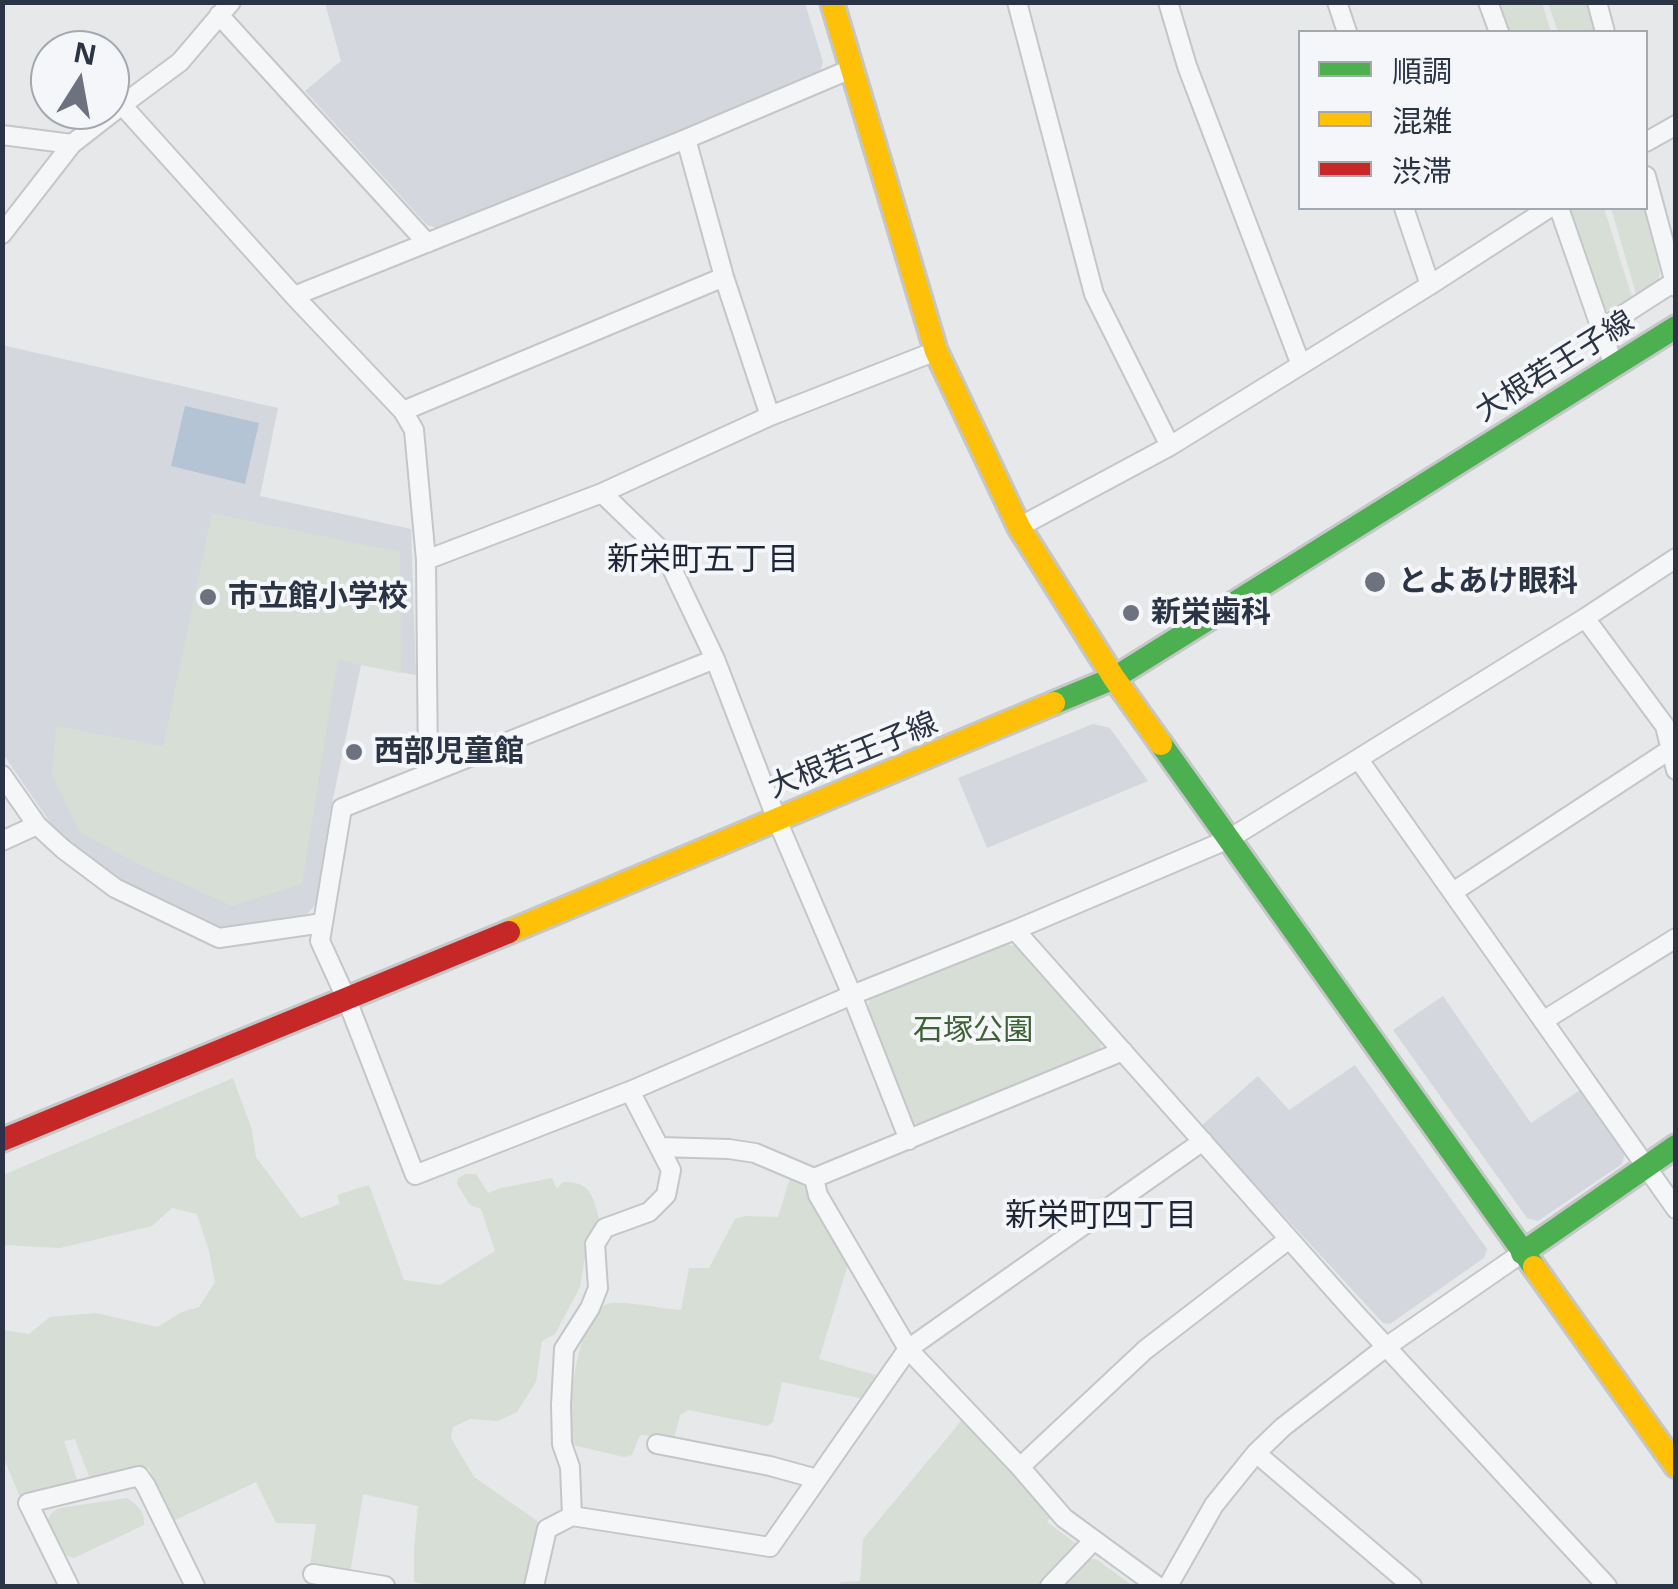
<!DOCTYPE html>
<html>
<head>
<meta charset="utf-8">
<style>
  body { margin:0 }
  #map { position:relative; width:1678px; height:1589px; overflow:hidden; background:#e6e8ea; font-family:"Noto Sans","Noto Sans JP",sans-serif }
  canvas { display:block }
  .frame { position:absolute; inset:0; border:5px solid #2b3445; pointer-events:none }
  .legend { position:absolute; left:1298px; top:30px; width:350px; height:180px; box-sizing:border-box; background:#f4f6f9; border:2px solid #a4a8b1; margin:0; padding:12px 18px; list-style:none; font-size:30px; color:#2b3445 }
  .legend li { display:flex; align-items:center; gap:20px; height:50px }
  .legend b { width:50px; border:2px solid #a4a8b1 }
  .north { position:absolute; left:30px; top:30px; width:100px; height:100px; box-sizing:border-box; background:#f4f6f9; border:2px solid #a4a8b1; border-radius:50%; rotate:11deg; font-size:28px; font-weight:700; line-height:40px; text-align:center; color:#2b3445 }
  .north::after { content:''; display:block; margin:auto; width:35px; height:45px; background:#6c737f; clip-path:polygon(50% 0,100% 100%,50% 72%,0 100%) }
</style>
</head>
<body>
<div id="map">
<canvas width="1678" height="1589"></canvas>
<div class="frame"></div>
<ul class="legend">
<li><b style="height:12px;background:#4caf50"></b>順調</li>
<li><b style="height:12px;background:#ffc107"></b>混雑</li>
<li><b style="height:12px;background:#c62828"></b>渋滞</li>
</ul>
<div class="north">N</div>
</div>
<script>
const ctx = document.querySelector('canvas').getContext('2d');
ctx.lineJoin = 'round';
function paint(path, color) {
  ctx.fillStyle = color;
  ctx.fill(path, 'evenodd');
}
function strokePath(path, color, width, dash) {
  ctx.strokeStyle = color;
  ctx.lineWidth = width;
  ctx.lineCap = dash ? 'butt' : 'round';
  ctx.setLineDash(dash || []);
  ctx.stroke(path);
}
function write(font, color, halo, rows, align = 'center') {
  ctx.font = font + ' "Noto Sans","Noto Sans JP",sans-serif';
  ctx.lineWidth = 8;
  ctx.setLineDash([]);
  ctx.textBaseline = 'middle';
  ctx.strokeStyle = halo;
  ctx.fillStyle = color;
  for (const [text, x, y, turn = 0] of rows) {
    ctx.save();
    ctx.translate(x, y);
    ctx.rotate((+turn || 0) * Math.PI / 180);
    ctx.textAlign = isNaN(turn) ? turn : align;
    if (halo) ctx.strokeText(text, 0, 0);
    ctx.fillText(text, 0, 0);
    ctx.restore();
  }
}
const built = new Path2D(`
  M325,3H805L823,62L820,72L441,229L427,225L305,91L341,61Z
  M2,345L278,408L260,496L411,529L416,675L361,665L330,813L316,904L307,914L222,927L115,876L63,841L3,754Z
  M1093,724L1110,728L1148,781L987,848L958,778Z
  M1443,996L1531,1123L1580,1090L1625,1153L1622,1164L1538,1221L1527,1218L1393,1030Z
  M1355,1065L1487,1249L1484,1258L1390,1324L1383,1323L1201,1126L1258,1076L1289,1110Z`);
const green = new Path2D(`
  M1500,3H1542L1551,32H1510Z
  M1548,3H1589L1597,32H1558Z
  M1570,208H1604L1633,300L1615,312L1603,309Z
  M1611,208H1644L1660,272L1658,284L1637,297Z
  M212,513L400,552L401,673L338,660L302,884L232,906L140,865L80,832L52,775L56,726L163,746Z
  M1005,944L1015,946L1101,1043L1100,1052L924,1125L914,1123L867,1010L870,999Z
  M233,1078L252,1130L256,1157L301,1218L340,1204L337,1195L369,1185L404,1280L440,1285L495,1251L481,1209L470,1205L457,1184L458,1178L466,1174H476L488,1193L501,1188L552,1178L557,1189L563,1182C594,1181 593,1200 601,1225L587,1246L580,1287L555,1334L542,1341L536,1382L517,1412L498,1421L470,1419L453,1427L451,1438L474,1477L543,1525L529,1586H435L414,1582V1549L418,1506L363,1494L350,1574L310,1566L316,1524L276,1523L256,1482L171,1522L149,1468L90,1479L75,1439L64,1441L78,1483L20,1497L5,1461H3V1330L29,1334L50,1317L96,1313L157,1327L182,1312L199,1307L215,1282L209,1251L197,1214L172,1208L152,1226L60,1248L3,1245V1175Z
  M790,1178L804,1187L849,1261L819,1359L879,1376L864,1399L782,1382L773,1422L767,1426L688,1410L680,1415L674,1438L640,1435L632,1455L624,1457L568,1444C568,1415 576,1307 611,1303C626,1301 664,1309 681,1310L689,1268H709L735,1219L745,1216L778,1217Z
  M962,1420L1052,1515L1047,1522L1078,1545L1044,1586H838L841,1582L860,1581L863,1539Z
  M127,1498C138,1505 145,1512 144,1525L74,1558L61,1554C53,1538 37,1517 60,1508Z
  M1082,1559H1096L1133,1586H1055Z`);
const water = new Path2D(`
  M185,406L259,423L245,484L171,466Z`);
const street = new Path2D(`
  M1017,2L1094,294L1170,446
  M1168,2L1187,66L1301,365
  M1337,2L1347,32
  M1488,2L1499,32
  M1597,2L1605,32
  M219,15L427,243
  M851,69L686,139L724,277L770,416L602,493L665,554L715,659L342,808L320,941L347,1000L415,1175L630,1091L852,995L1015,930L1229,839L1585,618L1676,558
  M122,105L180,62L231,2
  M2,135L72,144
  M1646,142L1676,125
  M1646,176L1676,287
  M1404,208L1430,285
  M1559,208L1614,366
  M2,234L72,144L122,105L294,296L403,411L414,430L426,560L428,773
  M294,296L686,139
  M1601,329L1674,282
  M403,411L724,277
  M770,416L936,351
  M1019,527L1170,446L1430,285L1549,208
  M426,560L602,493
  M1585,618L1665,726L1676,770
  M715,659L777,820L852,995L909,1140
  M1359,760L1676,1209
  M2,775L37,825L63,849L115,888L219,938L323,923
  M2,841L37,825
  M1453,892L1671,749
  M1015,930L1354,1312L1607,1586
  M1543,1021L1676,938
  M660,1147L729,1149L755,1153L814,1178L1123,1051
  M814,1178L818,1195L908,1349L1020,1467L1064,1518L1157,1586
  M657,1444L770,1466L817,1479
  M1256,1453L1412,1586
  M1020,1467L1145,1350L1289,1239
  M572,1516L570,1467L562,1444L561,1405L564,1349L590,1308L598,1288L595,1244L605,1228L649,1212L666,1195L671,1170L630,1091
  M313,1574L385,1586
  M69,1586L28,1503L139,1476L146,1486L195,1586
  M534,1586L547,1529L572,1516L770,1547L908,1349L1203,1141
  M1050,1586L1094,1540
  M1168,1586L1214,1505L1256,1453L1283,1427L1386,1347L1522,1253`);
const fast = new Path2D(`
  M1054,703L1114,678L1676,327
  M1161,744L1534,1267
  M1522,1253L1676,1146`);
const slow = new Path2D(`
  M832,2L936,351L1019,527L1114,678L1161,744
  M509,932L1054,703
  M1534,1267L1676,1466`);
const jam = new Path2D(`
  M2,1140L509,932`);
const markers = [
  [1375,582,12,"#6c737f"],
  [208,597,10,"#6c737f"],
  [1131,613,10,"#6c737f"],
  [354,752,10,"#6c737f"]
];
const streetNames = [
  ["大根若王子線",1555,367,-32],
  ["大根若王子線",853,756,-22]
];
const poiNames = [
  ["とよあけ眼科",1398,582],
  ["市立館小学校",228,597],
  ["新栄歯科",1151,613],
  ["西部児童館",374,752]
];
const parkNames = [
  ["石塚公園",973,1031]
];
const neighbourhoodNames = [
  ["新栄町五丁目",703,561],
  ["新栄町四丁目",1101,1217]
];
paint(built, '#d4d7dd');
paint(green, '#d6ded6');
paint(water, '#b4c4d5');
strokePath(street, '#c4c6c8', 22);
strokePath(fast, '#c4c6c8', 28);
strokePath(slow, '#c4c6c8', 28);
strokePath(jam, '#c4c6c8', 28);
strokePath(street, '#f5f6f7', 18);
strokePath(fast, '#4caf50', 22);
strokePath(slow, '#ffc107', 22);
strokePath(jam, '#c62828', 22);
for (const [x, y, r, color] of markers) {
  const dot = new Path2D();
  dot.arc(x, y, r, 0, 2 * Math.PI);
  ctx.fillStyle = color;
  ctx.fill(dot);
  strokePath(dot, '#f4f6f9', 4);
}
write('30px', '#2b3445', '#f4f6f9', streetNames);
write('bold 30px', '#2b3445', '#f4f6f9', poiNames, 'left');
write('30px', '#3f6138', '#f4f6f9', parkNames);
write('32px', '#1d2536', '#f4f6f9', neighbourhoodNames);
</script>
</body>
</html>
